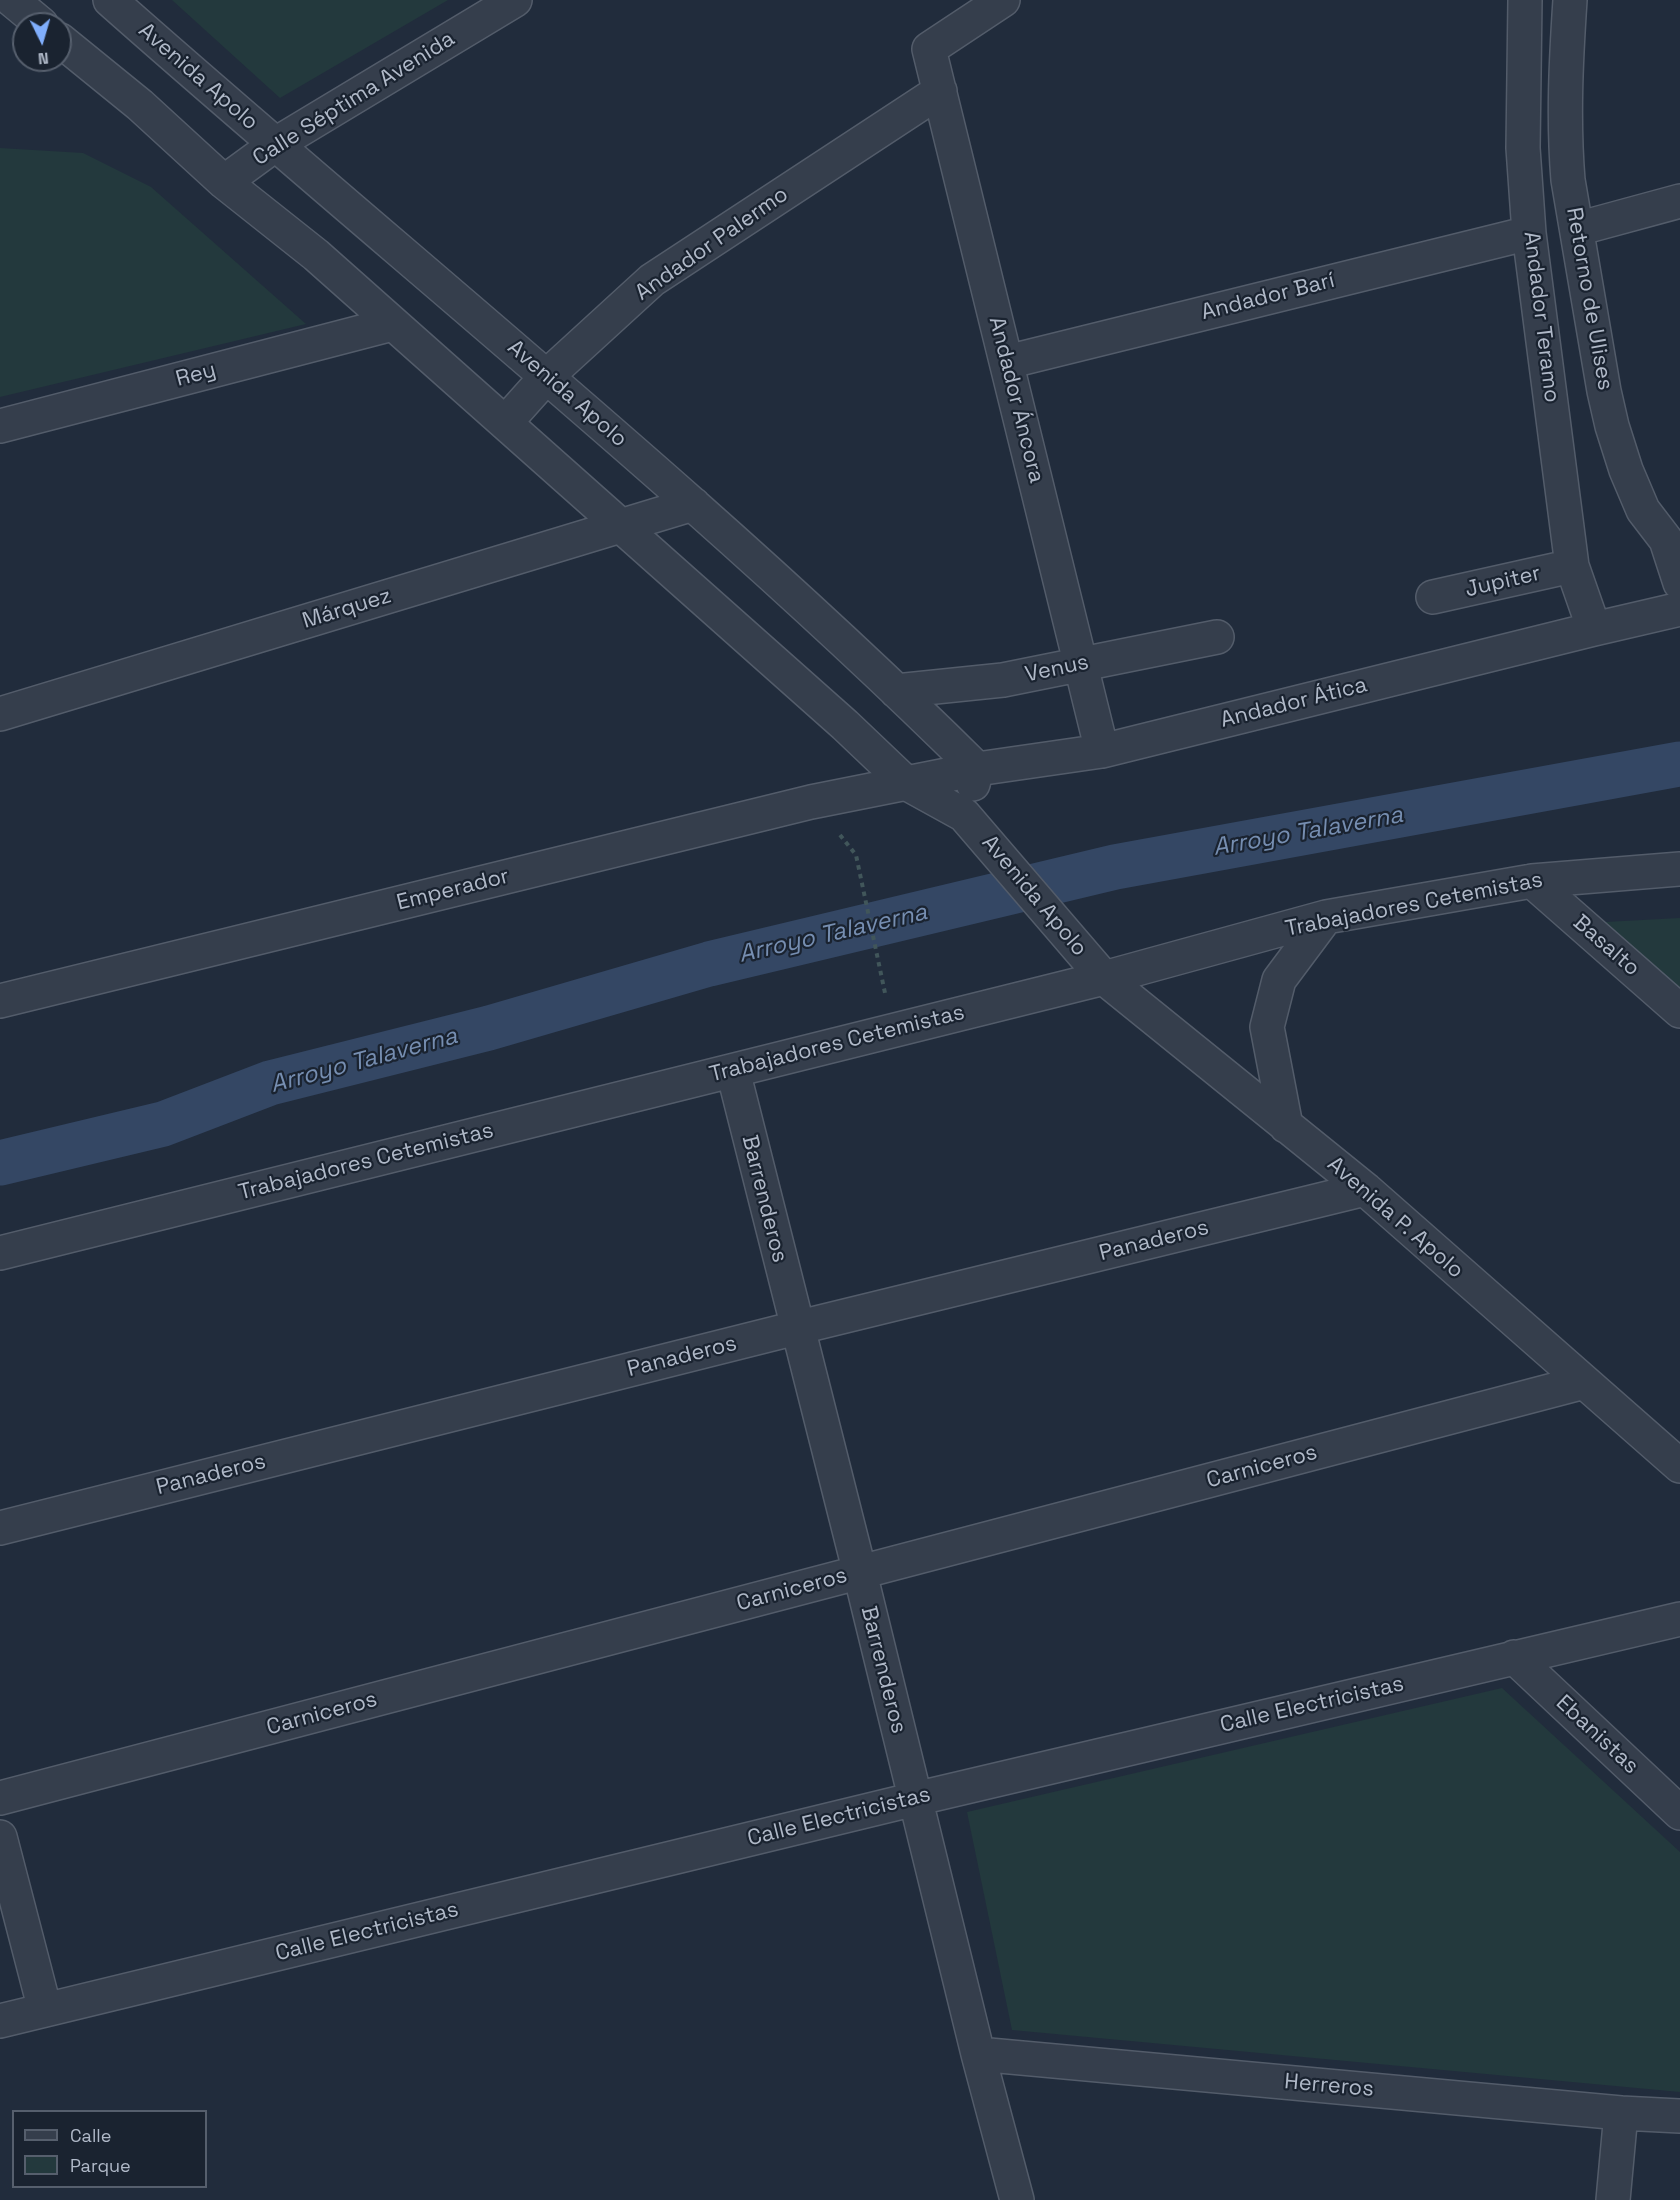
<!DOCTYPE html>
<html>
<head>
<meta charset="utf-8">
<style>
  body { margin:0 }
  #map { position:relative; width:1680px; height:2200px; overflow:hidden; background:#212c3c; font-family:"Space Grotesk",sans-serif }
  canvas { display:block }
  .legend { position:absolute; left:12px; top:2110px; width:195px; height:78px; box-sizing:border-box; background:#1a2330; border:2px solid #565f6d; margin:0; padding:8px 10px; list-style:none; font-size:18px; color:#b0b9c8 }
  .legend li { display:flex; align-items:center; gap:12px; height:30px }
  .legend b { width:30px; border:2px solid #565f6d }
  .north { position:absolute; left:12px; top:12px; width:60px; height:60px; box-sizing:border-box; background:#1a2330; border:2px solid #565f6d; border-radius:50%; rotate:175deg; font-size:16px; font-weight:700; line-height:24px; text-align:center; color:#b0b9c8 }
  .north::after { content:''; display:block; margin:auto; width:21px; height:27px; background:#80aefc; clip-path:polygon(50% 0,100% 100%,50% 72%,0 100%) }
</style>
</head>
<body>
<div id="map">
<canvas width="1680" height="2200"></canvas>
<ul class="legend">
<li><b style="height:8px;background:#353e4c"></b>Calle</li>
<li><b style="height:16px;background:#23393d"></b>Parque</li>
</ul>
<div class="north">N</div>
</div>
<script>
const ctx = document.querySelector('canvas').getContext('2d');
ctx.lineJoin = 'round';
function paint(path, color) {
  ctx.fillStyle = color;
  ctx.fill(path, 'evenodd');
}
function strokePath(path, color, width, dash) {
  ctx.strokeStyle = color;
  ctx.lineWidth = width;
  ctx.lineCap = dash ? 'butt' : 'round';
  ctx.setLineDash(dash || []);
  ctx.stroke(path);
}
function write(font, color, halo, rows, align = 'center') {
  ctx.font = font + ' "Space Grotesk",sans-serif';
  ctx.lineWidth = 4.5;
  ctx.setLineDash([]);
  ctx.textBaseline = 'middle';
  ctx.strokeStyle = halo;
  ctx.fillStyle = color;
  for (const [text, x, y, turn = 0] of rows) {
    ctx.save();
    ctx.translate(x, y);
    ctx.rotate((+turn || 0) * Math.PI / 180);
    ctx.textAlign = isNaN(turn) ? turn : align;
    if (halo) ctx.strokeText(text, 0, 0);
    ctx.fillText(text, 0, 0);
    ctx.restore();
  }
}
const green = new Path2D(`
  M172,0H448L280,98Z
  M0,148L83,153L151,187L306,324L0,397Z
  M1680,918V989L1605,922Z
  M1502,1688L1680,1852V2092L1012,2030L967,1812Z`);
const canal = new Path2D(`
  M0,1163L163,1124L270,1083L489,1028L709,964L1115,867L1680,764`);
const path = new Path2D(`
  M840,835L856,855L885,993`);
const minor = new Path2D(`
  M12,0L41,24
  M110,0C399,256 702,497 977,769L973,784
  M1003,0L929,49L1102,751
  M1525,0L1523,148L1529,233L1572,566L1594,629
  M1570,0C1566,60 1563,120 1568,180L1604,391L1612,426L1626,470L1643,510L1666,540L1680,583
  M60,40L140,105L224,182L316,255L845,725L906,783L964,815L1104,978L1365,1189L1680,1466
  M224,182L276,144L515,0
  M1577,229L1680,201
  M1007,362L1529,233
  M505,423L547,376L652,280L940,91
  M0,426L392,324
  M1433,597L1572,566
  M896,691L1003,680L1217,637
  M0,714L693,504
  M1532,881L1680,1011
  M0,1001L811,802L977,769L1102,751L1594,629L1680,609
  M733,1071L860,1573L978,2054L1017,2200
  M1286,1126L1267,1027L1279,980L1326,917
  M0,1253L1104,978L1326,917L1532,881L1680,869
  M0,1528L796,1328L1365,1189
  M1514,1657L1680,1813
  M0,1798L1584,1382
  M0,1837L45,2010
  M0,2021L915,1799L1680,1619
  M978,2054L1621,2113L1680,2116
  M1613,2200L1621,2113`);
const streetNames = [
  ["Avenida Apolo",198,77,41],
  ["Calle Séptima Avenida",354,99,-32],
  ["Andador Palermo",712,244,-35],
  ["Andador Barí",1268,297,-14],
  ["Retorno de Ulises",1589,299,80],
  ["Andador Teramo",1541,317,83],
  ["Rey",196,375,-15],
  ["Avenida Apolo",567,394,41],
  ["Andador Áncora",1016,400,76],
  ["Jupiter",1503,582,-13],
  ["Márquez",347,609,-17],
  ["Venus",1057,669,-12],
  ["Andador Ática",1294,703,-14],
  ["Emperador",453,890,-14],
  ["Avenida Apolo",1034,896,50],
  ["Trabajadores Cetemistas",1414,905,-11],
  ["Basalto",1606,946,41],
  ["Trabajadores Cetemistas",837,1044,-14],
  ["Trabajadores Cetemistas",366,1162,-14],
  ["Barrenderos",764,1199,76],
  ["Avenida P. Apolo",1395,1218,41],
  ["Panaderos",1154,1241,-14],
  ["Panaderos",682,1357,-14],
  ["Carniceros",1262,1467,-15],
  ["Panaderos",211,1475,-14],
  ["Carniceros",792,1590,-15],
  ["Barrenderos",883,1670,76],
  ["Calle Electricistas",1312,1705,-13],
  ["Carniceros",322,1714,-15],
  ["Ebanistas",1597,1735,43],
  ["Calle Electricistas",839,1817,-14],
  ["Calle Electricistas",367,1932,-14],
  ["Herreros",1329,2086,5]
];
const waterNames = [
  ["Arroyo Talaverna",1308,832,-10],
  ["Arroyo Talaverna",833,934,-13],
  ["Arroyo Talaverna",364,1061,-15]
];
paint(green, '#23393d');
strokePath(canal, '#344764', 45);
strokePath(minor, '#535c6a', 36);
strokePath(path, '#41565a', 4, [4.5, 4.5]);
strokePath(minor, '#353e4c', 33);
write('22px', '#b0b9c8', '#1a2330', streetNames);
write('italic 24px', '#768eb1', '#1a2330', waterNames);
</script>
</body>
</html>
